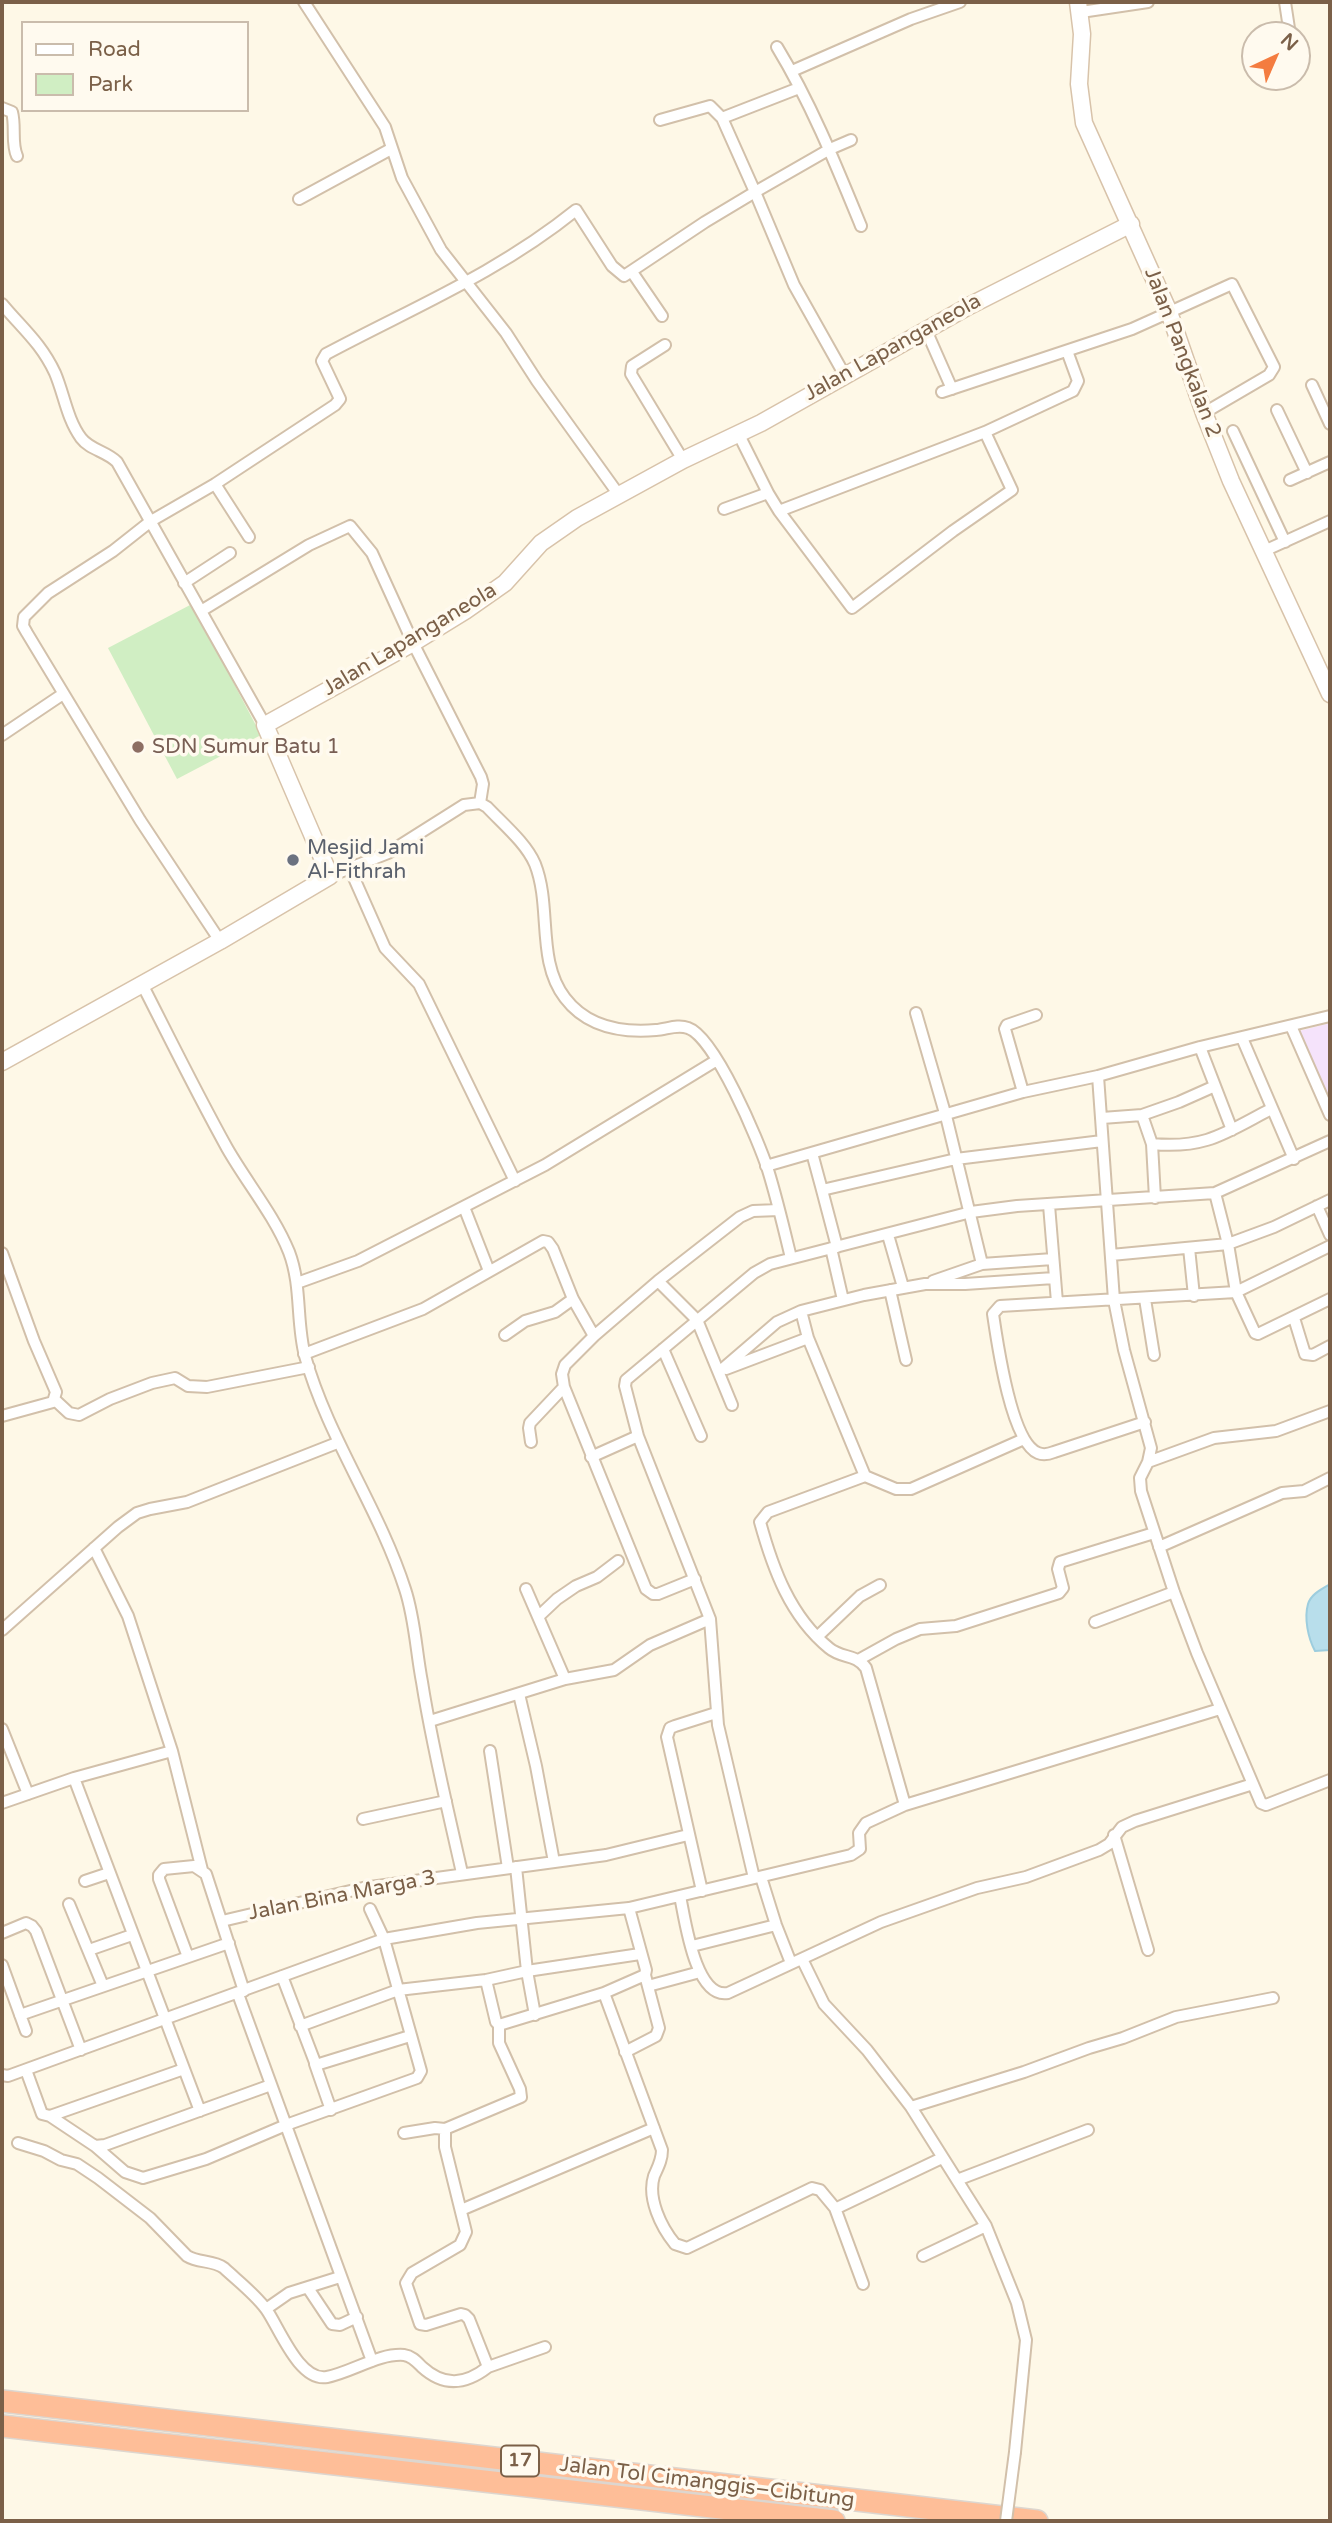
<!DOCTYPE html>
<html>
<head>
<meta charset="utf-8">
<style>
  body { margin:0 }
  #map { position:relative; width:1332px; height:2523px; overflow:hidden; background:#fef8e7; font-family:"Varela Round",sans-serif }
  canvas { display:block }
  .frame { position:absolute; inset:0; border:4px solid #7b6048; pointer-events:none }
  .legend { position:absolute; left:21px; top:21px; width:228px; height:91px; box-sizing:border-box; background:#fffaef; border:2px solid #cabcac; margin:0; padding:9px 12px; list-style:none; font-size:21px; color:#7b6048 }
  .legend li { display:flex; align-items:center; gap:14px; height:35px }
  .legend b { width:35px; border:2px solid #cabcac }
  .north { position:absolute; left:1241px; top:21px; width:70px; height:70px; box-sizing:border-box; background:#fffaef; border:2px solid #cabcac; border-radius:50%; rotate:44deg; font-size:19px; font-weight:700; line-height:28px; text-align:center; color:#7b6048 }
  .north::after { content:''; display:block; margin:auto; width:24px; height:32px; background:#f47c40; clip-path:polygon(50% 0,100% 100%,50% 72%,0 100%) }
</style>
</head>
<body>
<div id="map">
<canvas width="1332" height="2523"></canvas>
<div class="frame"></div>
<ul class="legend">
<li><b style="height:9px;background:#fff"></b>Road</li>
<li><b style="height:19px;background:#d0eec3"></b>Park</li>
</ul>
<div class="north">N</div>
</div>
<script>
const ctx = document.querySelector('canvas').getContext('2d');
ctx.lineJoin = 'round';
function paint(path, color) {
  ctx.fillStyle = color;
  ctx.fill(path, 'evenodd');
}
function strokePath(path, color, width, dash) {
  ctx.strokeStyle = color;
  ctx.lineWidth = width;
  ctx.lineCap = dash ? 'butt' : 'round';
  ctx.setLineDash(dash || []);
  ctx.stroke(path);
}
function write(font, color, halo, rows, align = 'center') {
  ctx.font = font + ' "Varela Round",sans-serif';
  ctx.lineWidth = 7;
  ctx.setLineDash([]);
  ctx.textBaseline = 'middle';
  ctx.strokeStyle = halo;
  ctx.fillStyle = color;
  for (const [text, x, y, turn = 0] of rows) {
    ctx.save();
    ctx.translate(x, y);
    ctx.rotate((+turn || 0) * Math.PI / 180);
    ctx.textAlign = isNaN(turn) ? turn : align;
    if (halo) ctx.strokeText(text, 0, 0);
    ctx.fillText(text, 0, 0);
    ctx.restore();
  }
}
const education = new Path2D(`
  M1330,1023V1102L1299,1031Z`);
const green = new Path2D(`
  M192,604L261,735L177,779L108,648Z`);
const water = new Path2D(`
  M1330,1584V1650L1315,1651C1308,1638 1304,1618 1308,1604C1311,1594 1322,1589 1330,1584Z`);
const street = new Path2D(`
  M304,2L385,127L402,178L441,250L506,333L537,381L619,495
  M1285,2L1290,35
  M1081,12L1148,2
  M777,47C811,103 836,165 861,226
  M792,71L911,19L960,2
  M2,108L12,112C16,127 11,143 17,156
  M722,118L799,88
  M299,199L391,149
  M632,272L662,316
  M2,304C22,328 41,343 55,373C64,394 67,419 81,438C90,450 106,451 117,462L265,725
  M926,330L952,389
  M665,345L632,366L631,374L683,460
  M844,374L794,285L755,192L830,149L851,140
  M1312,385L1330,424
  M942,392L1132,329L1232,284L1274,367L1269,375L1204,413
  M1277,410L1307,473
  M1233,431L1285,542
  M738,433L768,493
  M1290,480L1330,462
  M215,484L249,537
  M724,509L768,493L779,511L985,432L1073,391L1078,381L1067,351
  M779,511L852,608L953,531L1012,490L985,432
  M1264,551L1330,521
  M184,583L230,553
  M201,611L309,545L350,526L372,553L413,643L481,777L483,784L480,803
  M2,735L63,694
  M350,869L385,948L419,984L515,1181
  M330,876L388,853L464,805L480,803L487,807C503,824 526,843 535,864C552,907 536,960 565,998C587,1027 622,1033 656,1030C667,1029 678,1024 688,1028C715,1037 759,1142 768,1170C777,1199 784,1229 791,1258
  M220,941L140,820L27,633L23,626L24,617L48,593L113,551L151,521L215,484L335,405L340,399L322,361L326,354C412,308 498,273 576,210L612,266L624,276L705,222L755,192L722,118L710,106L660,120
  M142,984C170,1039 197,1094 227,1148C247,1183 274,1215 289,1252C302,1286 296,1322 305,1356C328,1438 379,1508 405,1589C415,1619 416,1651 422,1682C432,1746 448,1810 462,1873
  M916,1013L947,1120L982,1264
  M1291,1026L1330,1115
  M1242,1038L1294,1159
  M1200,1047L1232,1130
  M1098,1076L1114,1300L1124,1350L1151,1448L1148,1462L1140,1478L1141,1491L1174,1592L1197,1653L1261,1803L1266,1805L1330,1780
  M1023,1092L1005,1029L1007,1025L1036,1015
  M1142,1115L1152,1144L1155,1198
  M1102,1118L1142,1115L1179,1102L1215,1086
  M1152,1144C1206,1149 1225,1133 1271,1109
  M812,1153L822,1190L956,1159L1102,1141
  M766,1166L1023,1092L1098,1076L1200,1047L1330,1016
  M822,1190L837,1247
  M1215,1193L1228,1244L1236,1292L1255,1333L1258,1334L1330,1299
  M1049,1205L1057,1302
  M1317,1206L1330,1235
  M464,1207L489,1271
  M888,1235L903,1287
  M831,1248L843,1300
  M1189,1248L1194,1296
  M2,1253L34,1341L56,1392L53,1402L2,1416
  M1111,1255L1228,1244L1274,1227L1330,1200
  M658,1281L697,1320L732,1405
  M933,1281L982,1264L1053,1259
  M297,1283L358,1261L545,1165L717,1060
  M890,1290L906,1360
  M1145,1299L1154,1355
  M801,1311L808,1338L865,1476L768,1512L760,1522C773,1569 790,1616 829,1648C842,1659 855,1653 866,1668L905,1805
  M1294,1318L1305,1354L1313,1355L1330,1346
  M505,1335L525,1321L555,1312L573,1299
  M663,1349L701,1436
  M304,1354L423,1309L543,1241L548,1242L553,1249L573,1299L594,1336
  M726,1369L808,1338
  M720,1371L777,1322L801,1311L864,1295L925,1284H965L1054,1278
  M564,1387L646,1589L653,1594H658L695,1579
  M55,1400L69,1413L79,1415L110,1399L152,1383L175,1378L188,1386L207,1387L309,1367
  M1145,1422L1054,1452C1049,1454 1043,1455 1038,1453C1011,1442 997,1341 993,1314L1000,1306L1236,1292L1330,1246
  M531,1442L529,1428L530,1423L564,1387L562,1374L565,1365L594,1336L658,1281L740,1217L753,1211L779,1210
  M591,1457L638,1436
  M1148,1462L1214,1438L1276,1431L1330,1411
  M865,1476L896,1489H911L1024,1439
  M1159,1547L1282,1493L1304,1491L1330,1478
  M94,1548L128,1616L172,1751L202,1870
  M526,1589L565,1679
  M539,1616L557,1599L576,1586L597,1577L618,1561
  M1095,1622L1174,1592
  M2,1630L118,1527L137,1513L150,1509L187,1502L337,1443
  M817,1637L860,1596L880,1585
  M860,1659L896,1639L920,1629L956,1626L1059,1593L1063,1588L1058,1569L1060,1562L1154,1533
  M519,1694L536,1766L554,1862
  M430,1721L565,1679L614,1670L650,1645L710,1619
  M2,1729L28,1794
  M490,1751L508,1868
  M74,1778L200,2111
  M2,1803L74,1778L172,1751
  M363,1819L446,1801
  M1114,1835L1148,1950
  M516,1867L527,1971L535,2015
  M761,1877L776,1925L791,1963
  M754,1878L718,1725L710,1619L638,1436L625,1386L626,1380L754,1273L770,1264L971,1212L1017,1206L1215,1193L1330,1141
  M85,1881L109,1873
  M702,1891L667,1737L670,1728L675,1726L716,1713
  M680,1896C685,1919 695,1999 728,1993L881,1922L977,1888L1026,1877L1099,1850L1109,1844L1122,1827L1135,1821L1253,1784
  M69,1904L103,1986
  M222,1921L363,1888L606,1855L688,1835
  M2,1933L26,1923L32,1926L36,1931L81,2050
  M692,1946L776,1925
  M89,1950L132,1935
  M188,1957L159,1879V1875L164,1869L194,1866L206,1874L244,1991
  M802,1959L824,2004L867,2050L911,2107L986,2226L1017,2303L1026,2340L1015,2452
  M2,1965L26,2031
  M282,1976L316,2065L410,2036
  M648,1986L700,1972
  M604,1993L662,2150C662,2160 658,2167 654,2176C647,2198 661,2227 675,2244L687,2248L812,2188L820,2190L835,2208L839,2207L942,2158
  M238,1994L372,2361
  M20,2015L229,1943
  M499,2025L604,1993L645,1975L646,1970L629,1908
  M300,2026L398,1990L486,1980L527,1971L640,1954
  M625,2052L656,2036L659,2028L645,1975
  M315,2064L331,2110
  M26,2070L42,2114L50,2116L95,2146L125,2172L143,2178L206,2159L286,2125L417,2078L421,2071L384,1939L370,1909
  M2,2075L8,2076L384,1939L477,1923L629,1908L851,1855L860,1849L859,1833L866,1823L905,1805L1220,1709
  M911,2107L1024,2072L1089,2048L1123,2038L1176,2017L1273,1998
  M50,2116L184,2069
  M404,2133L435,2128L445,2129L521,2097L520,2089L499,2043V2025L496,2022L486,1980
  M18,2143L44,2151L61,2160L77,2164L98,2178L150,2218L187,2256C198,2263 213,2260 224,2268C238,2281 255,2294 266,2309C279,2327 299,2382 327,2377C352,2372 379,2353 404,2355C412,2356 417,2362 422,2367C444,2387 465,2385 488,2367L469,2319L465,2315L461,2314L426,2325L420,2324L406,2283L412,2273L460,2245L466,2232L445,2147V2129
  M95,2146L105,2145L271,2085
  M957,2180L1088,2130
  M835,2208L863,2284
  M461,2210L654,2128
  M923,2256L986,2226
  M308,2288L332,2324L340,2325L357,2317
  M266,2309L289,2293L340,2277
  M488,2367L545,2347`);
const secondary = new Path2D(`
  M1078,2L1082,34L1079,84L1084,123L1169,312L1204,413L1231,481L1330,694
  M2,1062L220,941L330,876L265,725L413,643L465,611L505,583L541,543L577,518L683,460L761,423L969,306L1131,224`);
const highway = new Path2D(`
  M2,2401L1037,2521
  M2,2426L834,2521`);
const streetBridge = new Path2D(`
  M1006,2521L1015,2452`);
const markers = [
  [138,747,7,"#8d6e63"],
  [293,860,7,"#6b7280"]
];
const shields = [
  [520,2461,38]
];
const shieldNames = [
  ["17",520,2461]
];
const streetNames = [
  ["Jalan Lapanganeola",893,348,-29],
  ["Jalan Pangkalan 2",1182,353,69],
  ["Jalan Lapanganeola",410,640,-31],
  ["Jalan Bina Marga 3",342,1896,-11],
  ["Jalan Tol Cimanggis–Cibitung",707,2483,7]
];
const educationNames = [
  ["SDN Sumur Batu 1",152,747]
];
const worshipNames = [
  ["Mesjid Jami",307,848],
  ["Al-Fithrah",307,872]
];
paint(education, '#f5e3fb');
paint(green, '#d0eec3');
paint(water, '#b8deeb');
strokePath(water, '#9dcdde', 2);
strokePath(street, '#d2c0aa', 14);
strokePath(secondary, '#d8c3aa', 19);
strokePath(highway, '#ddd6cf', 24);
strokePath(street, '#fff', 10);
strokePath(secondary, '#fff', 16);
strokePath(highway, '#febe98', 21);
strokePath(streetBridge, '#d2c0aa', 14, []);
strokePath(streetBridge, '#fff', 10);
for (const [x, y, r, color] of markers) {
  const dot = new Path2D();
  dot.arc(x, y, r, 0, 2 * Math.PI);
  ctx.fillStyle = color;
  ctx.fill(dot);
  strokePath(dot, '#fffaef', 2.5);
}
for (const [x, y, w] of shields) {
  const box = new Path2D();
  box.roundRect(x - w / 2, y - 15.5, w, 31, 5);
  ctx.fillStyle = '#fffaef';
  ctx.fill(box);
  strokePath(box, '#7b6048', 2);
}
write('bold 19px', '#7b6048', null, shieldNames);
write('21px', '#7b6048', '#fffaef', streetNames);
write('21px', '#785e54', '#fffaef', educationNames, 'left');
write('21px', '#5b616d', '#fffaef', worshipNames, 'left');
</script>
</body>
</html>
